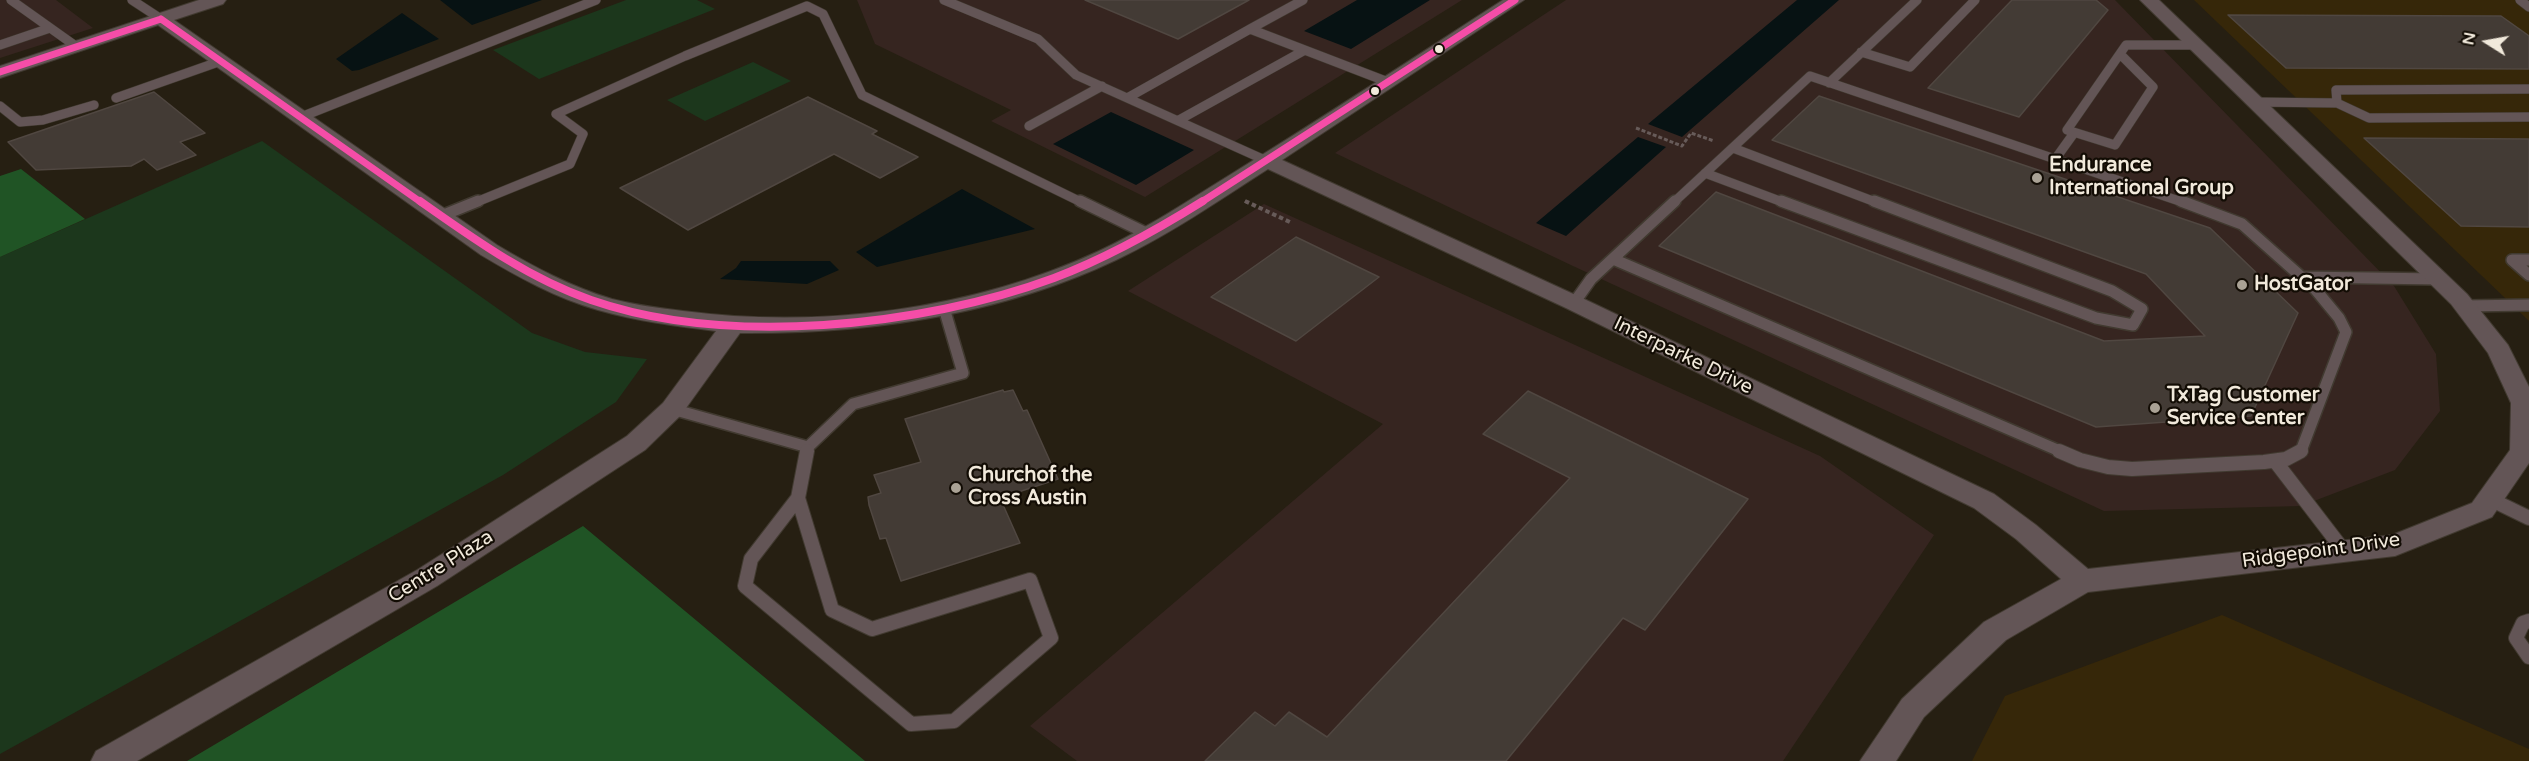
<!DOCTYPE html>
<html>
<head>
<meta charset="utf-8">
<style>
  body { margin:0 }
  #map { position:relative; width:2529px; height:761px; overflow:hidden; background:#261f12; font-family:"Varela Round",sans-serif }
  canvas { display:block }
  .north { position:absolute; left:2457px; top:12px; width:60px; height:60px; -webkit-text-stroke:4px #120c04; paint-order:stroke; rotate:281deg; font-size:16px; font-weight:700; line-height:24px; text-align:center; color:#f1e9db }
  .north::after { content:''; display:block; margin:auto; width:21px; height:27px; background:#f1e9db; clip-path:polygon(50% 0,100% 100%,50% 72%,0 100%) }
</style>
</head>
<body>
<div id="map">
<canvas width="2529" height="761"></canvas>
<div class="north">N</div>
</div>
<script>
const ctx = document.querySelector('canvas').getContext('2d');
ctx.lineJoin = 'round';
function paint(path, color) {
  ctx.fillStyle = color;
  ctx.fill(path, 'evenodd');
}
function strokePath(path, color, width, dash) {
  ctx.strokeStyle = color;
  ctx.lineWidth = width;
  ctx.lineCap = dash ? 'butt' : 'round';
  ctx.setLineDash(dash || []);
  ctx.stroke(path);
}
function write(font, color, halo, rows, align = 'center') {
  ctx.font = font + ' "Varela Round",sans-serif';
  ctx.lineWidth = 4.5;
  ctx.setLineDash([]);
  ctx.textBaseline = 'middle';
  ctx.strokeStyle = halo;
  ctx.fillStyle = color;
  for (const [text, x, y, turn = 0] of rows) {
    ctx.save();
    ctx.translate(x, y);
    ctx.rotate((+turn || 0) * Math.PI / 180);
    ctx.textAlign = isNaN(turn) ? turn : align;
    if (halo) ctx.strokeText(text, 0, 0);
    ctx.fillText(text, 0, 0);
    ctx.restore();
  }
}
const commercial = new Path2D(`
  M0,0H56L93,28L0,58Z
  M857,0H1462L1145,197L991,121L1011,110L875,44Z
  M1566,0H2115L2394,286L2436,354L2440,411L2395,470L2301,506L2104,511L1573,266L1335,153Z
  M1264,204L1820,456L1934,535L1783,761H1077L1030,726L1383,424L1128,291Z`);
const built = new Path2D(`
  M2194,0H2529V321Z
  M2222,615L2529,749V761H1972L2005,696Z`);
const green = new Path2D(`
  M626,0H697L715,9L539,79L493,50Z
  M753,62L791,81L705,121L667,100Z
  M262,141L532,333L585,352L647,359L616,402L503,475L0,754V257Z`);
const forest = new Path2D(`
  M21,169L85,219L0,257V176Z
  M583,526L865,761H187Z`);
const water = new Path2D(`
  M440,0H542L472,25Z
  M1357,0H1430L1351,49L1304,31Z
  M1797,0H1839L1682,137L1648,124Z
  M402,13L439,39L359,70L352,71L336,59Z
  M1111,112L1194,150L1136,185L1053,144Z
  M1638,137L1666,147L1566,236L1536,223Z
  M962,189L1035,229L877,267L856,252Z
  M741,261H830L839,270L807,284L720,279L736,268Z`);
const building = new Path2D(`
  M1085,0H1249L1178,39Z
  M2012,0H2096L2108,10L2019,117L1928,88Z
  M2228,15L2501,16L2529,36V69L2286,68Z
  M154,92L205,133L180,142L196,155L157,170L144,159L131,166L36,170L8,142Z
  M1819,96L2210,228L2298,313L2251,416L2096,427L1659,246L1716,192L2104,341L2205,336L2146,274L1772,140Z
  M808,97L877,131L872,134L918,157L880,178L834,154L688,230L620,188Z
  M2364,138L2529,139V227L2461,226Z
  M1296,237L1379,277L1296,341L1211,297Z
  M1003,390L1004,392L1013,390L1023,411L1027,410L1058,479L1000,498L1020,543L901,581L886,538L880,539L869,505L868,497L881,493L874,475L921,462L905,419Z
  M1528,391L1748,499L1645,630L1623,618L1506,761H1205L1255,712L1275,726L1289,712L1327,737L1570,478L1483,434Z`);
const pathFar1 = new Path2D(`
  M1636,128L1682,146L1691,133L1714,141
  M1245,201L1248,203`);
const path = new Path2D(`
  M1245,201L1292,223`);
const laneFar2 = new Path2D(`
  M11,0L77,47
  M132,0L161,19
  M944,0L1038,39L1076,75L1267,161
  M1303,0L1250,29L1388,82
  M2520,0L2529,7
  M0,45L50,28
  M1861,52L1910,67L1975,0
  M2120,54L2153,87L2115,145L2067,130L2126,45H2194
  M1829,83L1917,0
  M1129,97L1250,29
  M116,98L221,61
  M2253,102L2337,103L2336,90L2529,89
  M2337,103L2369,118L2529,117
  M0,106L20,122L43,120L94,105
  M301,117L596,0
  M1179,120L1305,50
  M1029,126L1102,86
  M1733,148L1878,203
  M2056,158L2074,133
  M1705,173L1785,203
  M474,203L570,164L583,134L556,114L685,56L807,6L823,14L862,95L1083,203
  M1673,203L1810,76L2185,203`);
const laneFar1 = new Path2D(`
  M1080,201L1148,234
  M1781,201L2096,318L2133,325L2142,309L2112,291L1874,201
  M2181,201L2242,224L2315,289L2339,318L2346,332L2301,451L2298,452
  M441,216L478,201
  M1613,259L2062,452
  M2529,260H2512L2529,275
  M2301,277L2438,279
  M1574,303L1591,279L1675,201
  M2464,306L2529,305
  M672,409L808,447L807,452
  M808,447L853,404L963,373L944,308`);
const lane = new Path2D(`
  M2059,451L2080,460L2108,467L2132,469L2264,462L2286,459L2301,451
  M2275,461L2344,551
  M798,498L832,610L872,629L1030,580L1051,638L954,721L911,724L745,586L751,559Z
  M798,498L807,451
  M2490,499L2529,518
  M2529,621L2523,623L2516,638L2529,657`);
const street = new Path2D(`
  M199,0H226L223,4L174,20L497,245C534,267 571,287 612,299C635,305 659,308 683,311C821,329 972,310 1099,251C1146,229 1189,200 1233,173C1324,117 1413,58 1503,0H1524L1282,160L1582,298L1994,494L2036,525L2088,569L2392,535L2472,503L2510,450L2511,403L2488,353L2451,304L2140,0H2159L2467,294L2508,345L2529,387V463L2492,517L2395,556L2088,592L2006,640L1924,717L1896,761H1860L1902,699L1984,622L2061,579L2016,539L1974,508L1566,308L1268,169C1218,201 1169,235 1116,260C1000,315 867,334 740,333L681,415L645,450L437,586L137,761H91L96,751L417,570L627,436L663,403L716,331C676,326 636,321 598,310C556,298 518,277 481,255L158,25L0,78V66Z`);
const bus1Far1 = new Path2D(`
  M161,19L422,203
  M0,72L161,19
  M1200,203L1515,0`);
const bus1 = new Path2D(`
  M420,201C474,239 528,278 591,300C726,347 922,327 1054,278C1107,258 1155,231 1203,201`);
const markers = [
  [1439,49,5,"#f1e9db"],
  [1375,91,5,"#f1e9db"],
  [2037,178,6,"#aaa295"],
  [2242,285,6,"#aaa295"],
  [2155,408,6,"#aaa295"],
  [956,488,6,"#aaa295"]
];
const poiNames = [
  ["Endurance",2049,166],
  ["International Group",2049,189],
  ["HostGator",2254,285],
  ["TxTag Customer",2167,396],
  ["Service Center",2167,419],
  ["Churchof the",968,476],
  ["Cross Austin",968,499]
];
const streetNames = [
  ["Interparke Drive",1683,356,26],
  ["Ridgepoint Drive",2321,551,-8],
  ["Centre Plaza",441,567,-32]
];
paint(commercial, '#362520');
paint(built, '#362709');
paint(green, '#1c371c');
paint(forest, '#205425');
paint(water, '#071213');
paint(building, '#433b35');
strokePath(building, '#504741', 1.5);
strokePath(laneFar2, '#413a30', 10);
strokePath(laneFar1, '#413a30', 14);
strokePath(lane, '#413a30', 16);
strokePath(street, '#413a30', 2);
strokePath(pathFar1, '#675b59', 3, [4, 2]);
strokePath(path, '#675b59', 4, [4.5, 3]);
strokePath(laneFar2, '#635556', 9);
strokePath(laneFar1, '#635556', 11);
strokePath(lane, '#635556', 14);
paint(street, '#635556');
strokePath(bus1Far1, '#f54da8', 7);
strokePath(bus1, '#f54da8', 8);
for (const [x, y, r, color] of markers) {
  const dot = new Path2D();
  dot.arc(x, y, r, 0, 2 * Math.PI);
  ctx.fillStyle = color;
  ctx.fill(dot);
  strokePath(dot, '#120c04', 2);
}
write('bold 20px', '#f1e9db', '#120c04', poiNames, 'left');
write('20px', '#f1e9db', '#120c04', streetNames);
</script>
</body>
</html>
